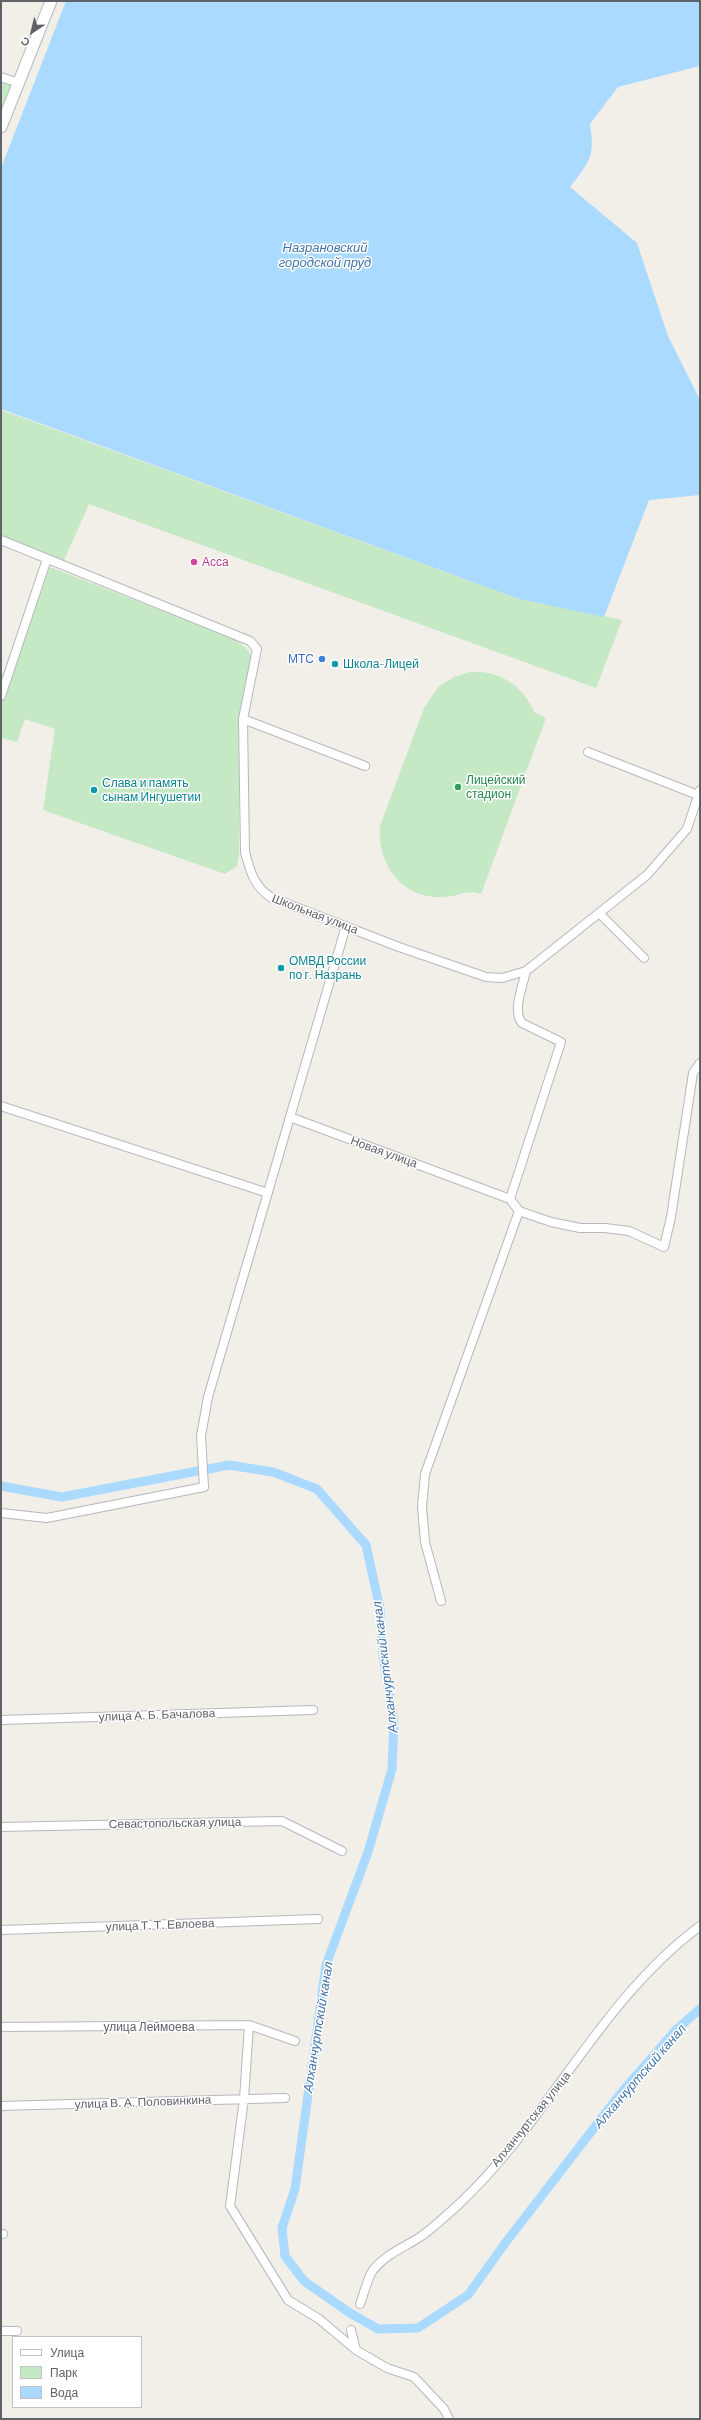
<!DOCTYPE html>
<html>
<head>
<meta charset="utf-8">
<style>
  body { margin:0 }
  #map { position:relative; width:701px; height:2420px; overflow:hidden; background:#f1efe8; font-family:Barlow,sans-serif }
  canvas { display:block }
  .frame { position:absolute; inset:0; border:2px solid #5f6368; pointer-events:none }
  .legend { position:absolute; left:12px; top:2336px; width:130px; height:72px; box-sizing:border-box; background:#fff; border:1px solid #bfc1c3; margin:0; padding:5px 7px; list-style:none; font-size:12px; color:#5f6368 }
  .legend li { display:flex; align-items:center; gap:8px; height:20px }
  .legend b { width:20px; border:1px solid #bfc1c3 }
  .north { position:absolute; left:12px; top:12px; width:40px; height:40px; -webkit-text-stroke:3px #fff; paint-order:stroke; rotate:215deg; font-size:11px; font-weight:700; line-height:16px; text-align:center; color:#5f6368 }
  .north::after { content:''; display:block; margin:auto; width:14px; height:18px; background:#5f6368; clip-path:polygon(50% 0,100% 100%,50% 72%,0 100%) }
</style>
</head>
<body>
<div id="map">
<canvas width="701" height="2420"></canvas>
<div class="frame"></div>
<ul class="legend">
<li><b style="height:5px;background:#fff"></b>Улица</li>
<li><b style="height:11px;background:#c5e8c5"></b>Парк</li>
<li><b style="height:11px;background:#aadaff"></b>Вода</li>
</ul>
<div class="north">С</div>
</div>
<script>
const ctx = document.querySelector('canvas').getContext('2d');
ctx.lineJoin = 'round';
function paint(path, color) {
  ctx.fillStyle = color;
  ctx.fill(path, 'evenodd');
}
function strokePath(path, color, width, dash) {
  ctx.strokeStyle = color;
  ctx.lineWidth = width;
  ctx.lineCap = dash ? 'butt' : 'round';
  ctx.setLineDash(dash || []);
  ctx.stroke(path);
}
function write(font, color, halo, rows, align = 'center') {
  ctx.font = font + ' Barlow,sans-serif';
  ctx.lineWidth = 3;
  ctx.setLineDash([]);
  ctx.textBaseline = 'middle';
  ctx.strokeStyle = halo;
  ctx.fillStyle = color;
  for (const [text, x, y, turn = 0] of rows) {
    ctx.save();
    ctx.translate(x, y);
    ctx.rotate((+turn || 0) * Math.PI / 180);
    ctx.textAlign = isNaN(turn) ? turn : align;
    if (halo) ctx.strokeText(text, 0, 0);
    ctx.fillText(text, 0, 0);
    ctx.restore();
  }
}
const green = new Path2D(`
  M1,77L19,83L1,127Z
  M1,410L519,599L622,620L596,688L89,504L62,565L1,540Z
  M50,567L236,640L249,651L251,657V667L239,714V855L237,866L225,874L43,810L55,729L25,719L17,742L1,738V704Z
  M470,672C500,670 523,686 535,713L546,718L481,894C466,889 460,896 445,897C403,900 377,866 380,826L424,708L438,687L454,677Z`);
const water = new Path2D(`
  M66,1H700V66L618,87L590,124C595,157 590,161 570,187L637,243L668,336L700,400V495L649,500L604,617L519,599L1,409V168Z`);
const canal = new Path2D(`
  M1,1486L62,1497L229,1465L273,1472L317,1489L366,1545L380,1609L383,1656L394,1723L392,1769L368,1852L326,1965L295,2189L282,2228L285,2256L304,2281L350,2313L378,2329L418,2328L468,2295L506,2242L621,2093L675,2031L700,2009`);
const minor = new Path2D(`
  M1,77L19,83
  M1,540L250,641L257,649L243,719L245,852C250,871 254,887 272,898L399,947L486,977L502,978L526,971L647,875L687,829L700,790
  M1,696L47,559
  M243,719L365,766
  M588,752L698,795
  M599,913L644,958
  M346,926L290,1117L510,1199L519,1211L551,1222L580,1228H605L629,1231L664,1247L671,1217L693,1073L700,1063
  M1,1106L268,1193
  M510,1199L561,1042L522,1023C512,1011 523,985 526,971
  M1,1513L47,1518L204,1487L201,1436L208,1397L290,1117
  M441,1601L425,1542L422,1507L425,1474L519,1211
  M1,1720L313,1710
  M1,1827L282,1821L342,1851
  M1,1930L318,1919
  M249,2025L244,2099L230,2206L288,2300L319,2319L356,2350L387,2368L414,2377L444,2409L449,2419
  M1,2027L249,2025L295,2041
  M1,2106L285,2098
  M1,2234H3
  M360,2304C364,2294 367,2279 373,2270C386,2254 403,2248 420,2237C433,2228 447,2215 459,2204C549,2120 600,2000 700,1926
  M351,2330L356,2350
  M1,2331H17`);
const tertiary = new Path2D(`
  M1,127L51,1`);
const markers = [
  [194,562,4,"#d1479c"],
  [322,659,4,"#3f7fe0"],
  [335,664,4,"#0f9aa8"],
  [458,787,4,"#2e9e5b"],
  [94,790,4,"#0f9aa8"],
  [281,968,4,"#0f9aa8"]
];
const hotelNames = [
  ["Асса",202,562]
];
const shopNames = [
  ["МТС",314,659]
];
const cultureNames = [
  ["Школа-Лицей",343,664],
  ["Слава и память",102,783],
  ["сынам Ингушетии",102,797],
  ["ОМВД России",289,961],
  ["по г. Назрань",289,975]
];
const leisureNames = [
  ["Лицейский",466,780],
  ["стадион",466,794]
];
const streetNames = [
  ["Школьная улица",315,914,21],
  ["Новая улица",384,1152,20],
  ["улица А. Б. Бачалова",157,1715,-2],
  ["Севастопольская улица",175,1823,-1],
  ["улица Т. Т. Евлоева",160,1925,-2],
  ["улица Леймоева",149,2027],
  ["улица В. А. Половинкина",143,2102,-2],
  ["Алханчуртская улица",531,2119,-51]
];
const waterNames = [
  ["Назрановский",325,248],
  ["городской пруд",325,263],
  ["Алханчуртский канал",385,1667,-97],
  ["Алханчуртский канал",318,2027,-81],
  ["Алханчуртский канал",640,2076,-49]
];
paint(green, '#c5e8c5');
paint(water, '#aadaff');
strokePath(canal, '#aadaff', 9);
strokePath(minor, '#b5b8bc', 10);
strokePath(tertiary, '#b5b8bc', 13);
strokePath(minor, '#fff', 8);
strokePath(tertiary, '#fff', 11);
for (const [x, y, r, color] of markers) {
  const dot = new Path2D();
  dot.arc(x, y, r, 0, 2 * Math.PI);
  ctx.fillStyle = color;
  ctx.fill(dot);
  strokePath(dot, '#fff', 1.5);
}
write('12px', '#b23c85', '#fff', hotelNames, 'left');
write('12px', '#366cbe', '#fff', shopNames, 'right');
write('12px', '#0d838f', '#fff', cultureNames, 'left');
write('12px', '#27864d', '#fff', leisureNames, 'left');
write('12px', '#5f6368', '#fff', streetNames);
write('italic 13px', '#4174aa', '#fff', waterNames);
</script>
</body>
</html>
